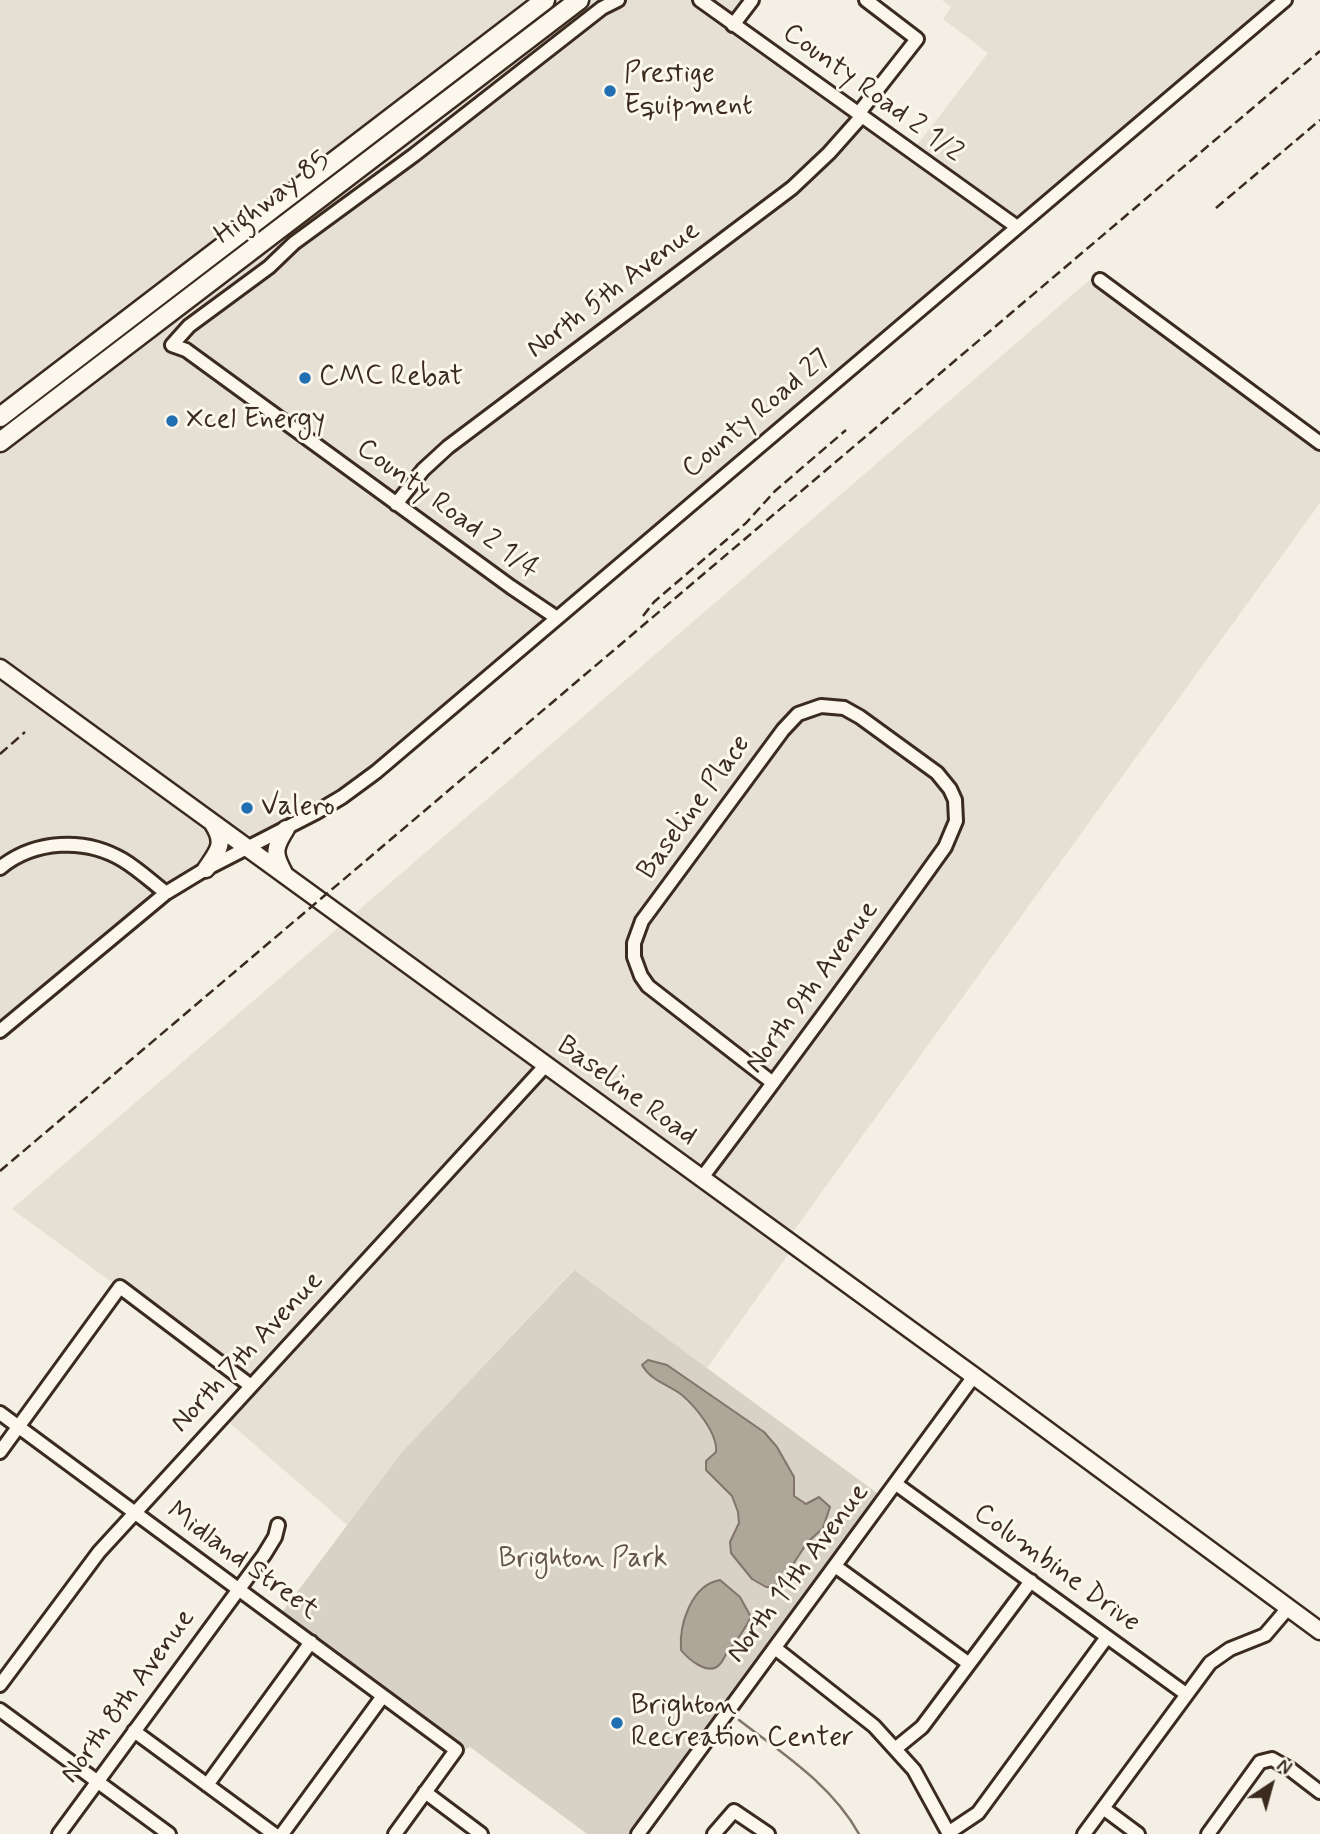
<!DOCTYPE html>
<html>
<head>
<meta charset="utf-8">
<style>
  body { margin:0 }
  #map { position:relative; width:1320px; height:1834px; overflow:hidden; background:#f3efe4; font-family:Mynerve,sans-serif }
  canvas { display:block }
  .north { position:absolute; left:1236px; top:1750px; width:70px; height:70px; -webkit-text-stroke:5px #fbf7ec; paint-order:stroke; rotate:36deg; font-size:19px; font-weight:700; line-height:28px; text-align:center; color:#3b2a1e }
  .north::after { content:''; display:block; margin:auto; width:24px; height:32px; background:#3b2a1e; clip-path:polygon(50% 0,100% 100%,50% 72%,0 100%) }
</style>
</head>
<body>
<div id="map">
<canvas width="1320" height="1834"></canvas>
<div class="north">N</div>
</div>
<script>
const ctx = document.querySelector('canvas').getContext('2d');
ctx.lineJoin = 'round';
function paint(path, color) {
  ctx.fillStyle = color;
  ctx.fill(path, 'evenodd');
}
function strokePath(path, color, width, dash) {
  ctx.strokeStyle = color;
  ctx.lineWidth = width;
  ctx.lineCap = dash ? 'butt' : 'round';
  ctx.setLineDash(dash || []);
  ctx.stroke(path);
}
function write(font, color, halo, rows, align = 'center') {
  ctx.font = font + ' Mynerve,sans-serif';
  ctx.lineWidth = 6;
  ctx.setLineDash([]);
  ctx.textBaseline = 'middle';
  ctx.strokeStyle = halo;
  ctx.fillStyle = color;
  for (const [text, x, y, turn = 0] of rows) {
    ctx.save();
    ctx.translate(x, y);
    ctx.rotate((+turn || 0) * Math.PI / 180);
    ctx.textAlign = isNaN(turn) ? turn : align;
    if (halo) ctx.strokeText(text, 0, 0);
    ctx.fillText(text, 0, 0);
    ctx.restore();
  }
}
const built = new Path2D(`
  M0,0H545L0,417Z
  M579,0H743L728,20L911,153L988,53L943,19L951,7L942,0H1285L376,772L248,849L216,825L218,852L0,1031V442Z
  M1093,277L1320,443V503L787,1240L794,1246L707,1368L573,1270L401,1453L347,1525L223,1417L252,1385L12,1209Z`);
const green = new Path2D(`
  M574,1270L885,1499L638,1834H587L470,1747L466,1749L283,1611L401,1453Z`);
const water = new Path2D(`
  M648,1360L667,1365L764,1432L777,1447L794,1477V1496L806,1504L819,1497L830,1507L823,1528L807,1543L782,1581L773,1587H766L752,1579L731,1553L730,1542L739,1523L738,1512L732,1496L706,1470V1461L716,1452C718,1434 696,1407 682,1395C668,1384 652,1382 642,1365Z
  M720,1580L740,1597L751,1617C745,1629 738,1639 729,1650C725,1654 724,1660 720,1664C709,1677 688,1659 681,1650C679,1625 691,1585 720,1580Z`);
const stream = new Path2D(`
  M739,1720C783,1754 831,1784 859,1834`);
const minor = new Path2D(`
  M700,0L1017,227
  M733,25L752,0
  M858,114L917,39L866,0
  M1100,280L1320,443
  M396,504L423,470L448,447L792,188L829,153L861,117
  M557,618L511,587L186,350L172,345L189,326L269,267L294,243L414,155L602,8L618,0
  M0,868C34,840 85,837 123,860C138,869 152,882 166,893
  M0,1031L166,893L204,870L315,813L342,797L376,772L1285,0
  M701,1179C784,1069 865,959 945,847L956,821L955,800L950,789L937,773L860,717L844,708L821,706L798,714L783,730L642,921L634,943V957L641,976L648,986L773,1083
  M0,1413L456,1750L395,1834
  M0,1452L120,1287L251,1386
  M896,1484L1186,1694
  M835,1566L968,1663
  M775,1648L874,1726L914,1770L949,1834
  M0,1685L99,1552L545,1066
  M0,1710L169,1834
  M134,1731L274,1834
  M895,1749L922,1727L1031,1581
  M207,1785L311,1642
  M425,1792L481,1834
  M1103,1808L1138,1834
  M948,1833L978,1813L1107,1637
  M59,1834L264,1555L275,1537L278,1525
  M282,1834L383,1696
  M638,1834L974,1376
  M714,1834L734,1811L768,1834
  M1084,1834L1210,1663L1230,1649L1265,1635L1288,1608
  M1208,1834L1260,1762L1272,1759L1290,1769L1320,1792`);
const major = new Path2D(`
  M0,668L974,1376L1320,1631
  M206,869C218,851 226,844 213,824
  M284,873C273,853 274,848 286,829`);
const highway = new Path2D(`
  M0,417L545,0
  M0,442L579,0`);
const rail = new Path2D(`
  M1216,208L1320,120
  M643,616L654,602L746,523L775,491L846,430
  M0,754L25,732
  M0,1171L1320,51`);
const markers = [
  [610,91,7,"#1f6fb2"],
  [305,378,7,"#1f6fb2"],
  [172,421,7,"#1f6fb2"],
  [247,808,7,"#1f6fb2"],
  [617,1723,7,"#1f6fb2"]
];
const poiNames = [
  ["Prestige",624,75],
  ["Equipment",624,107],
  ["CMC Rebat",319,378],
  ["Xcel Energy",186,421],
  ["Valero",261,808],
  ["Brighton",631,1707],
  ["Recreation Center",631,1739]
];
const streetNames = [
  ["County Road 2 1/2",872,94,36],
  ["Highway 85",273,199,-37],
  ["North 5th Avenue",614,291,-37],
  ["County Road 27",757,415,-40],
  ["County Road 2 1/4",447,510,36],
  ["Baseline Place",695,808,-54],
  ["North 9th Avenue",813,988,-54],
  ["Baseline Road",626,1092,36],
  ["North 7th Avenue",248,1353,-47],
  ["Midland Street",242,1562,36],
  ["Columbine Drive",1056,1569,36],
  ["North 11th Avenue",799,1574,-53],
  ["North 8th Avenue",129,1697,-54]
];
const parkNames = [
  ["Brighton Park",583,1560]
];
paint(built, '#e5dfd4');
paint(green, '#d8d1c6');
paint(water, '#afa69a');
strokePath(water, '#817468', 2);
strokePath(stream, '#817468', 2.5);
strokePath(minor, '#3b2a1e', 18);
strokePath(major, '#3b2a1e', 21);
strokePath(highway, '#3b2a1e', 23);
strokePath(minor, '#fbf7ec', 12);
strokePath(major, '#fbf7ec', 16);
strokePath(highway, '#fbf7ec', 18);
strokePath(rail, '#3b2a1e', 2.5, [10, 5]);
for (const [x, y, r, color] of markers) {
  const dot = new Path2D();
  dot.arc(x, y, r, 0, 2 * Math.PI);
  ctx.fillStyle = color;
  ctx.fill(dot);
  strokePath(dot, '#fbf7ec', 2.5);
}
write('28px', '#3b2a1e', '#fbf7ec', poiNames, 'left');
write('28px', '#3b2a1e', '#fbf7ec', streetNames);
write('28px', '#625448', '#fbf7ec', parkNames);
</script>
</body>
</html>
